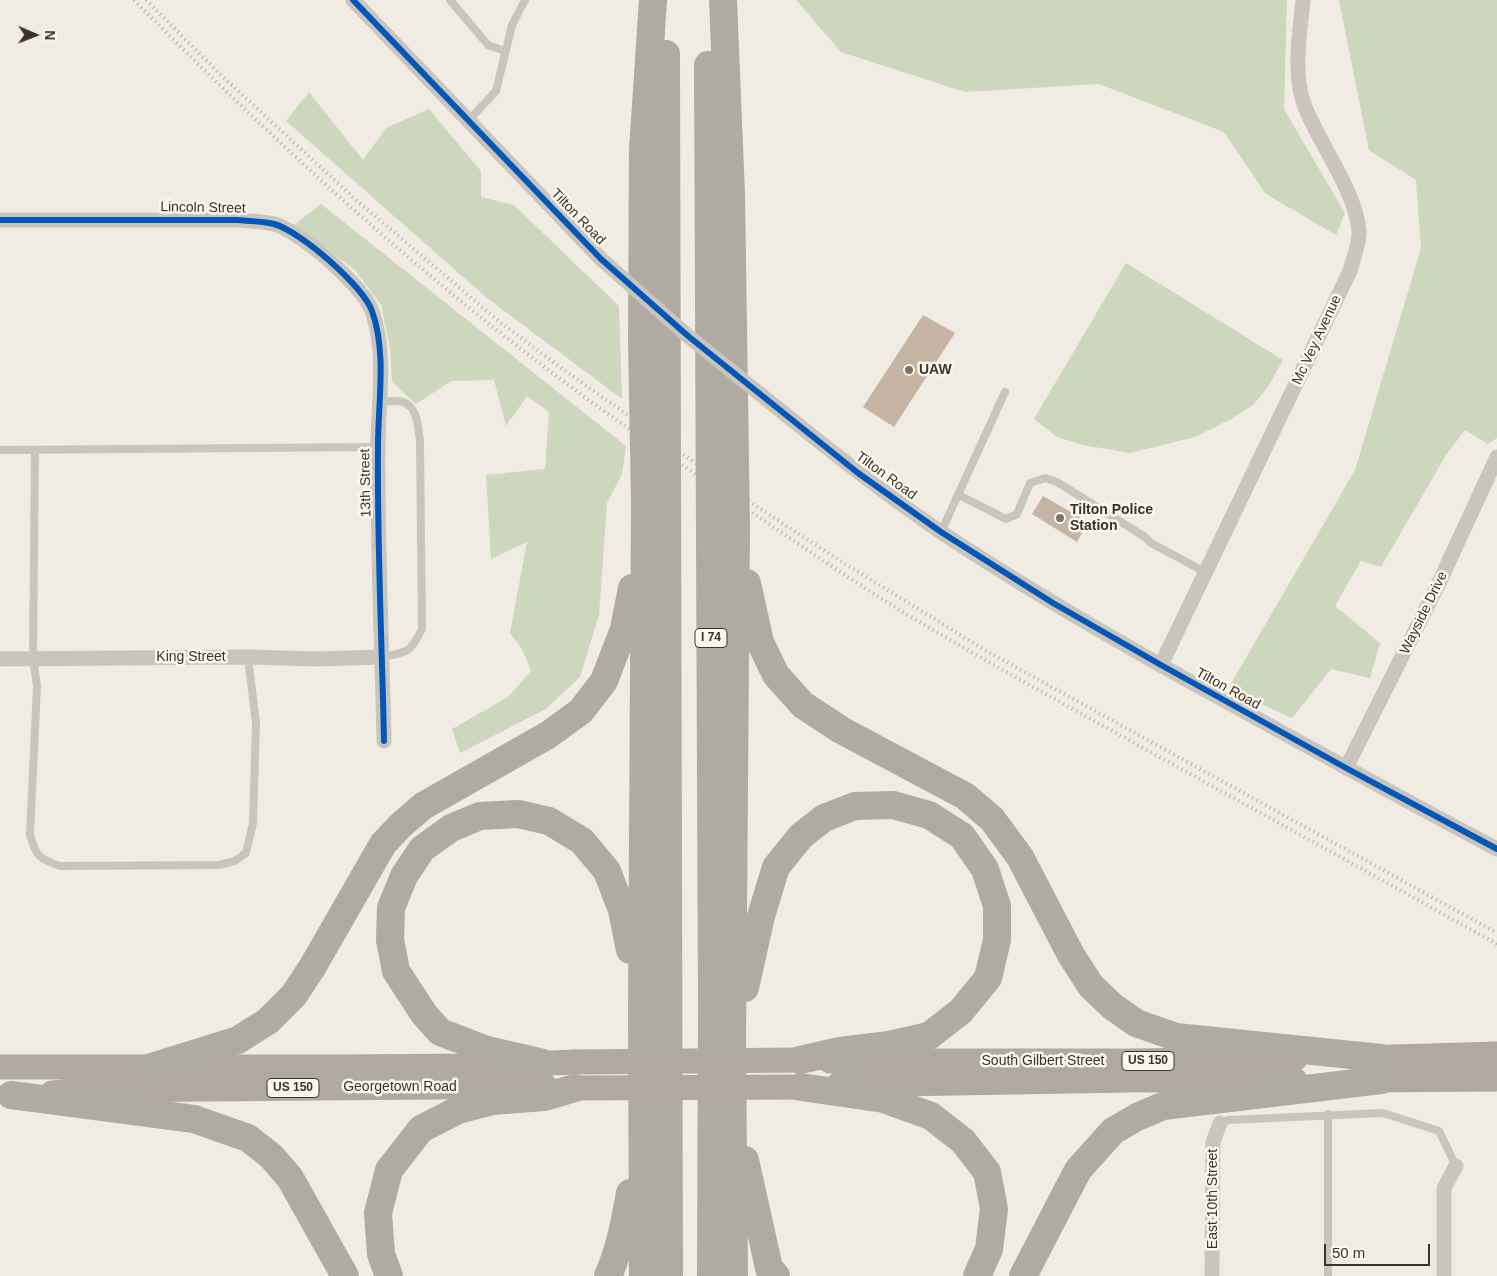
<!DOCTYPE html>
<html>
<head>
<meta charset="utf-8">
<style>
  body { margin:0 }
  #map { position:relative; width:1497px; height:1276px; overflow:hidden; background:#f0ece4; font-family:Arial,sans-serif }
  canvas { display:block }
  .north { position:absolute; left:10px; top:10px; width:50px; height:50px; -webkit-text-stroke:4px #fcf7ec; paint-order:stroke; rotate:91deg; font-size:14px; font-weight:700; line-height:20px; text-align:center; color:#3b3229 }
  .north::after { content:''; display:block; margin:auto; width:18px; height:22px; background:#3b3229; clip-path:polygon(50% 0,100% 100%,50% 72%,0 100%) }
  .scale { position:absolute; left:1324px; top:1244px; width:106px; height:22px; box-sizing:border-box; border:2px solid #3b3229; border-top:0; padding-left:6px; font-size:15px; line-height:18px; white-space:nowrap; color:#3b3229; -webkit-text-stroke:4px #fcf7ec; paint-order:stroke }
</style>
</head>
<body>
<div id="map">
<canvas width="1497" height="1276"></canvas>
<div class="north">N</div>
<div class="scale">50 m</div>
</div>
<script>
const ctx = document.querySelector('canvas').getContext('2d');
ctx.lineJoin = 'round';
function paint(path, color) {
  ctx.fillStyle = color;
  ctx.fill(path, 'evenodd');
}
function strokePath(path, color, width, dash) {
  ctx.strokeStyle = color;
  ctx.lineWidth = width;
  ctx.lineCap = dash ? 'butt' : 'round';
  ctx.setLineDash(dash || []);
  ctx.stroke(path);
}
function write(font, color, halo, rows, align = 'center') {
  ctx.font = font + ' Arial,sans-serif';
  ctx.lineWidth = 5;
  ctx.setLineDash([]);
  ctx.textBaseline = 'middle';
  ctx.strokeStyle = halo;
  ctx.fillStyle = color;
  for (const [text, x, y, turn = 0] of rows) {
    ctx.save();
    ctx.translate(x, y);
    ctx.rotate((+turn || 0) * Math.PI / 180);
    ctx.textAlign = isNaN(turn) ? turn : align;
    if (halo) ctx.strokeText(text, 0, 0);
    ctx.fillText(text, 0, 0);
    ctx.restore();
  }
}
const green = new Path2D(`
  M796,0H1287L1284,109L1345,213L1336,235L1266,194L1224,132L1099,84L965,92L841,52Z
  M1339,0H1497V438L1488,444L1465,430L1446,455L1381,567L1361,561L1335,606L1380,643L1370,678L1331,669L1292,718L1252,700L1229,687L1355,470L1421,248L1416,180L1369,150Z
  M309,92L363,160L386,128L429,109L481,171V197L514,205L619,306L622,399L487,298L286,121Z
  M321,204L626,446L622,474L607,503L599,615L580,677L546,709L460,753L452,729L508,697L531,671L522,649L510,633L527,542L491,559L486,475L545,469L549,412L527,396L506,426L494,380L451,381L416,404L392,382L390,348L381,305L355,270L294,225Z
  M1126,263L1283,360L1268,387L1253,405L1231,419L1195,437L1130,453L1083,445L1057,437L1034,419Z`);
const building = new Path2D(`
  M923,315L955,333L894,427L863,407Z
  M1043,496L1088,522L1077,542L1032,514Z`);
const lane = new Path2D(`
  M450,0L488,45L505,51
  M468,121L496,91L512,25L525,0
  M379,401C386,402 396,400 403,402C418,407 418,428 420,441L422,629C410,653 408,652 382,657
  M0,450L378,447
  M35,450L33,658L37,686L30,835C36,856 39,859 60,866L219,865L235,861L246,853L253,823L256,723L248,657
  M959,495L1006,519L1017,514L1030,483L1045,478L1057,482L1145,537L1151,543L1207,573
  M941,532L1005,392
  M1220,1123L1228,1120L1383,1113L1439,1131L1456,1166
  M1328,1276V1114`);
const street = new Path2D(`
  M353,0L601,259
  M0,220H237C249,221 263,221 274,224C300,231 363,286 372,311C387,353 378,402 378,446C377,544 382,643 384,741
  M775,406C829,450 883,493 941,532C1031,592 1125,646 1220,698C1312,749 1404,800 1497,849
  M0,659L248,657L316,659L382,657
  M1161,665L1350,271C1353,259 1359,245 1359,233C1358,195 1319,143 1305,107C1292,74 1300,34 1303,0
  M1346,768L1438,585L1497,457
  M1212,1276L1213,1142L1220,1123
  M1444,1276V1188L1456,1166`);
const primary = new Path2D(`
  M1360,1058L1497,1054
  M830,1061H1130L1295,1059
  M0,1067H331L481,1066L575,1062
  M1360,1080L1497,1079
  M838,1085L1129,1080H1295
  M52,1093L97,1090L545,1086`);
const highway = new Path2D(`
  M723,0L731,194L736,529L732,1043L734,1276
  M666,54L669,1276
  M708,65L712,1005L711,1276
  M747,583L760,642L776,675L803,705L841,730L965,796L992,819L1020,857L1071,955L1091,986L1112,1006L1136,1023L1176,1037L1381,1058
  M745,988L761,916L776,867L801,836L824,818L855,806L893,805L929,815L962,836L985,869L997,906V940L988,978L961,1011L929,1036L889,1045L840,1051L800,1060
  M543,1063L487,1050L440,1032L424,1014L396,971L390,940L391,908L404,876L422,849L451,828L480,816L518,814L549,821L582,841L607,871L622,910L630,950
  M148,1068L238,1040L268,1021L294,995L313,966L383,844L400,826L423,806L548,735L581,711L604,681L624,629L632,588
  M801,1087L884,1099L931,1116L963,1141L987,1172L994,1209L989,1249L977,1276
  M11,1095L194,1119L248,1138L271,1156L290,1178L345,1276
  M745,1160L769,1268L776,1276
  M389,1276L381,1254L378,1213L389,1170L421,1129L458,1110L493,1101L544,1097L575,1088
  M608,1276C620,1249 625,1221 630,1193
  M643,1276L642,1012L645,503L642,340L643,150L653,0
  M1023,1276L1078,1170L1113,1131L1137,1117L1163,1106L1381,1080`);
const rail = new Path2D(`
  M134,0C267,135 407,264 559,378C614,420 673,458 730,498C786,535 841,574 898,609C979,658 1062,703 1145,749C1263,814 1380,879 1497,944
  M146,0L222,76L357,201L501,323L564,370L759,508L831,555L983,649L1497,933`);
const streetBridge = new Path2D(`
  M601,259L688,336L775,406`);
const primaryBridge = new Path2D(`
  M575,1062L800,1060
  M575,1088L801,1087`);
const cycleway = new Path2D(`
  M353,0L601,259L688,336L858,473L941,532L1053,603L1161,665L1346,768L1497,849
  M0,220H237C249,221 263,221 274,224C300,231 363,286 372,311C387,353 378,402 378,446C377,544 382,643 384,741`);
const markers = [
  [909,370,5,"#7a736a"],
  [1060,518,5,"#7a736a"]
];
const shields = [
  [711,638,32],
  [1148,1061,52],
  [293,1088,52]
];
const shieldNames = [
  ["I 74",711,638],
  ["US 150",1148,1061],
  ["US 150",293,1088]
];
const streetNames = [
  ["Lincoln Street",203,208,1],
  ["Tilton Road",578,217,46],
  ["Mc Vey Avenue",1317,340,-65],
  ["Tilton Road",886,476,36],
  ["13th Street",366,483,-91],
  ["Wayside Drive",1424,613,-64],
  ["King Street",191,657],
  ["Tilton Road",1228,689,29],
  ["South Gilbert Street",1043,1061],
  ["Georgetown Road",400,1087],
  ["East 10th Street",1213,1199,-90]
];
const poiNames = [
  ["UAW",919,370],
  ["Tilton Police",1070,510],
  ["Station",1070,526]
];
paint(green, '#cdd7bd');
paint(building, '#c5b3a4');
strokePath(lane, '#cac5bc', 8);
strokePath(street, '#cac5bc', 15);
strokePath(primary, '#afa9a1', 25);
strokePath(highway, '#afaba3', 28);
strokePath(rail, '#b1ada7', 4, [1, 4]);
strokePath(streetBridge, '#cac5bc', 15);
strokePath(primaryBridge, '#afa9a1', 25);
strokePath(cycleway, '#0057b8', 6);
for (const [x, y, r, color] of markers) {
  const dot = new Path2D();
  dot.arc(x, y, r, 0, 2 * Math.PI);
  ctx.fillStyle = color;
  ctx.fill(dot);
  strokePath(dot, '#fcf7ec', 2);
}
for (const [x, y, w] of shields) {
  const box = new Path2D();
  box.roundRect(x - w / 2, y - 9.5, w, 19, 4);
  ctx.fillStyle = '#fcf7ec';
  ctx.fill(box);
  strokePath(box, '#3b3229', 1);
}
write('bold 12px', '#3b3229', null, shieldNames);
write('14px', '#3b3229', '#fcf7ec', streetNames);
write('bold 14px', '#3b3229', '#fcf7ec', poiNames, 'left');
</script>
</body>
</html>
